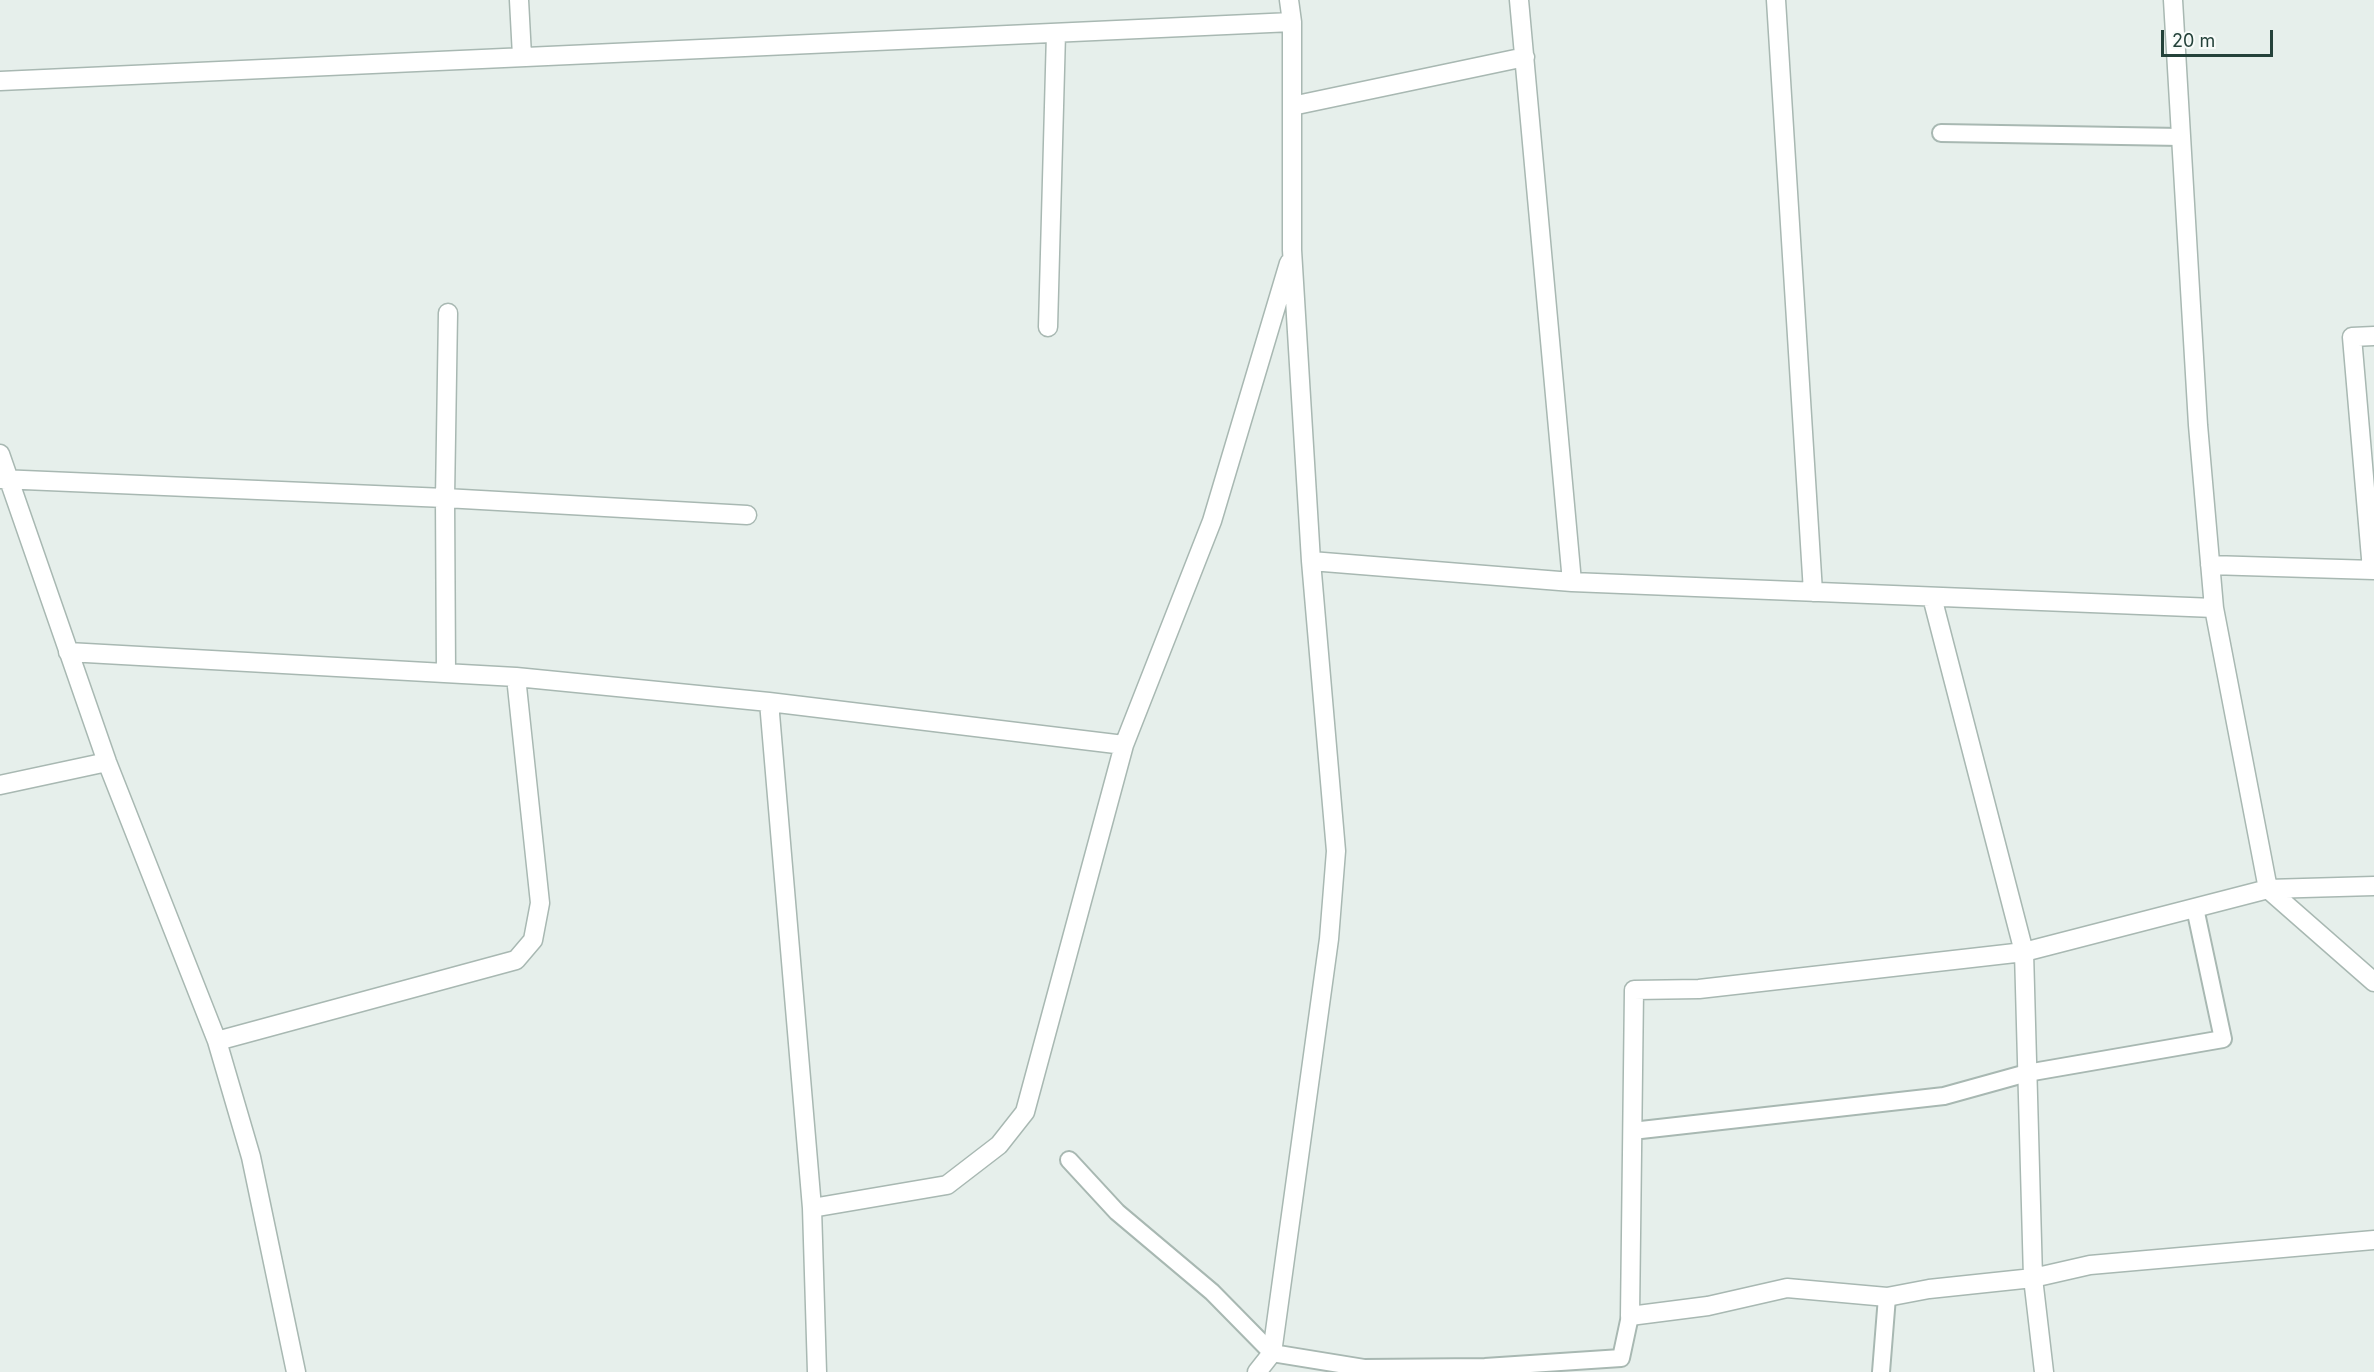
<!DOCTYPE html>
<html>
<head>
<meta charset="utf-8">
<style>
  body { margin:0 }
  #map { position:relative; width:2374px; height:1372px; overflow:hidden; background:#e6efeb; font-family:Inter,sans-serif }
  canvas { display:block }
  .scale { position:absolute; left:2161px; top:30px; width:112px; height:27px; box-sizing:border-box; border:3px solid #24423a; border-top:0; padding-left:8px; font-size:18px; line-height:21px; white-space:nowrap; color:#24423a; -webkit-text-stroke:4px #f7fbf9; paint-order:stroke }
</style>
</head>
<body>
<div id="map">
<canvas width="2374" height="1372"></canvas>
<div class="scale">20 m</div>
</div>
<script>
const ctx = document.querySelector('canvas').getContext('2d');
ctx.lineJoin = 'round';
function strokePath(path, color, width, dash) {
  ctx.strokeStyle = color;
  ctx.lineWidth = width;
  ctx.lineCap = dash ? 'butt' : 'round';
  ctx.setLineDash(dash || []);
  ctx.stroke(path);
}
const lane = new Path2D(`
  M1941,133L2181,137
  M1632,1131L1944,1096L2027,1073L2223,1039L2195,908
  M1069,1160L1117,1212L1212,1292L1272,1353L1364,1368L1485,1367L1621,1358L1630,1316
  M1881,1372L1887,1297`);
const street = new Path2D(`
  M519,0L522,56
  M1289,0L1292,22
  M1519,0L1572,582
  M1776,0L1813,592
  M0,81L1292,22V250L1311,561L1572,582L2214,608L2198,425L2173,0
  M1292,106L1525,57
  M1048,327L1056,33
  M0,454L107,762L217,1041L251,1157L296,1372
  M0,479L445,498L747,515
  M2210,565L2374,570
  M2372,570L2352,337L2374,336
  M1932,597L2024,952L2033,1278L2044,1372
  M2214,608L2268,889L2374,886
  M68,652L516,677L769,702L1124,745
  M446,672L445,498L448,313
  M769,702L812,1208L817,1372
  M0,785L107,762
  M2374,982L2268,889L2024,952L1699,989L1634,990L1630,1316L1708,1306L1787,1288L1887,1297L1929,1289L2033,1278L2090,1265L2374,1240
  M217,1041L516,960L533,940L540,903L516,677
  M812,1208L947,1185L999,1145L1025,1112L1124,745L1212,521L1289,263
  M1257,1372L1272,1353L1329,939L1336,851L1311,561`);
strokePath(lane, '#a8b8b2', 20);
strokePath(street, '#a8b8b2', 21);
strokePath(lane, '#fff', 16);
strokePath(street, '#fff', 18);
</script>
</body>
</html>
